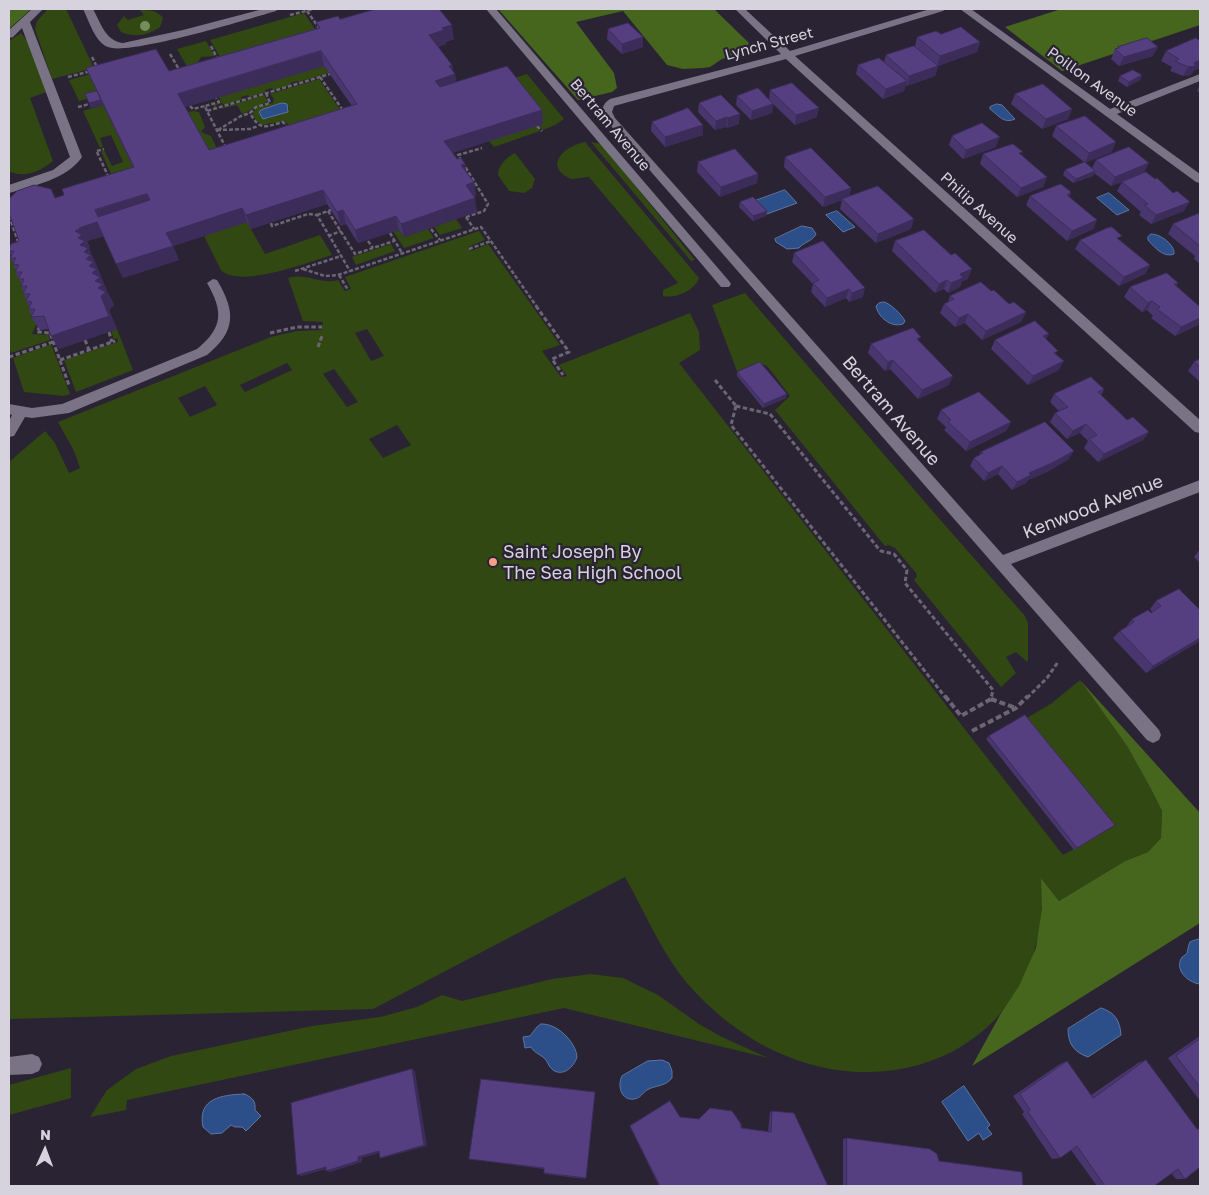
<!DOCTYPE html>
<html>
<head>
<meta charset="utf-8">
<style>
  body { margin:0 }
  #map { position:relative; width:1209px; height:1195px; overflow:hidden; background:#2a2333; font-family:"Golos Text",sans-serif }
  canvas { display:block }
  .frame { position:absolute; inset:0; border:10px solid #d7d3de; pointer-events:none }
  .north { position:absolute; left:20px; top:1125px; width:50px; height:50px; -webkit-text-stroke:4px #2a2333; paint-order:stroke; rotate:2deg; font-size:14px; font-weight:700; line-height:20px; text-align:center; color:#d7d3de }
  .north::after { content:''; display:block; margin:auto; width:18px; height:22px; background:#d7d3de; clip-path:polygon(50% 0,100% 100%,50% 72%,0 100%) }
</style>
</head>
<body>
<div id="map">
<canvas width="1209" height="1195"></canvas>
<div class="frame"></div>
<div class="north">N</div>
</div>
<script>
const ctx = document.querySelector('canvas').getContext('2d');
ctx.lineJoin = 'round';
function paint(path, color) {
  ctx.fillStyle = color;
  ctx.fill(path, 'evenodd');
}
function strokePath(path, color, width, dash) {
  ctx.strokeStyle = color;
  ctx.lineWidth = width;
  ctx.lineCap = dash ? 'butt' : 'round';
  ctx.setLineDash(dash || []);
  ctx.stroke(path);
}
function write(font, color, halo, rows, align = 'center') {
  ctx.font = font + ' "Golos Text",sans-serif';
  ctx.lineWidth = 4.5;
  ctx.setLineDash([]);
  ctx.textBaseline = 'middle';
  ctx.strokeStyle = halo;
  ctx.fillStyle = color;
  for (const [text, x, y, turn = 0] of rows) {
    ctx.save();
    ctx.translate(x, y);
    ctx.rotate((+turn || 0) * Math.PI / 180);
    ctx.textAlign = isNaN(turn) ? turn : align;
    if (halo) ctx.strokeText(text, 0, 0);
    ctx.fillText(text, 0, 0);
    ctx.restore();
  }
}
const green = new Path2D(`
  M48,9H66L94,68L52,79L35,29L37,21Z
  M140,10C149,10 157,10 163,18L160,27C149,35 135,38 121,32L117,25L124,16L128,20L144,15Z
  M304,13L324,42L223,62L210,40Z
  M21,33L28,42L46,92L30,98L53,161C41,171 24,179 9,171V41Z
  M206,41L215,56L201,57L197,64L189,70L177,49Z
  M157,55L99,96L79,101L69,80Z
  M324,66L329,73L298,82L297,81L290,83L291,85L273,90L272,88L265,90L266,92L249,97L248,95L241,97L242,99L224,105L222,103L216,105V107L214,108L213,105L221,102L219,97Z
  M527,74L564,119L555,125L543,130L539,125L543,124L508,80Z
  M319,79L343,114L292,129L285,121L261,125L253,116V112L258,107L273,103L274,99L270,94ZM282,103L289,108L288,112L267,119L261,115L265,108Z
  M264,95L268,101C266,103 247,112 244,113L242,114L237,105L215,110Z
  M103,105L133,167L111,174L101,151L104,150L112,166L123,162L111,135L100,138L103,147L100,148L83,111Z
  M194,111L199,112L205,127L201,132L211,136L217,149L208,153L186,112Z
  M536,126L540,131L494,147L489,141Z
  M585,142L699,278C695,290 676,299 663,296V290L678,283L589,177L571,179C543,166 564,146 585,142Z
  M591,142L602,144L695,260L691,261Z
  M515,153L535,179L532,188L524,193L509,191L498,175C498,165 507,157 515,153Z
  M456,219L462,228L440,235L434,227Z
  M247,222L265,254L320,235L332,255C309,262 239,289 221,270L204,236Z
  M428,229L434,238L404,248L393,231L399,230L404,237Z
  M479,231L485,240L468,247L471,251L488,244L560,345L542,351L561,377L567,376L559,365L690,313L699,332L700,350L679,363L1063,855L1111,828L1112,821L1027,718L1052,703L1080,680L1127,746L1151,789L1162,811L1161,838L1148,852L1125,861L1059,901L1042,879C1052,1056 869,1125 736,1028C715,1013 694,993 679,973C659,946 642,907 625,877L373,1009L9,1019V462L45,431L55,443L69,473L80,468L74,451L58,422L271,337L297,331L321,330L323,322L303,321L288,278C305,272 322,285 338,280L345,291L351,289L345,277ZM367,329L384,356L371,361L355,333ZM287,363L292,370L245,392L240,385ZM334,369L358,402L347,407L323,374ZM205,386L217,405L190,417L178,398ZM397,425L411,445L383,458L369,439Z
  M391,244L395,251L356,265L352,257Z
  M17,256L41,315L32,334L48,335L50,340L11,353L9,346V259Z
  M745,293L936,515L1025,616L1028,623V660L1027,662L1016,652L1006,657L1016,673L1001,687L914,580L917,576L916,573L895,548L889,545L885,546L775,410L790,396L768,367L763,364H758L737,371L712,305Z
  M117,329L133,370L76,392L64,360L118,342L117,338L114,339L111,331Z
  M51,344L70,394L64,396L24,392L13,358Z
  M591,974L623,978L658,995L699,1024L720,1036L768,1058L564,1008L127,1100L126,1110L90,1117L107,1090L136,1069L171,1056L312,1026L380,1017L417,1007L442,995L462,1001L552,979Z
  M71,1068V1098L9,1115V1085Z`);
const forest = new Path2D(`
  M9,9H31L9,29Z
  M498,9H714L749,43L747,47L751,50L722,59L710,67L703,68L683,69L667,65L623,11L576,22L614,73L617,88L612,92L578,100Z
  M1061,9H1200V25L1062,71L1005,27Z
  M1080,680L1200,813V923L972,1066L1000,1015L1019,986L1036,948L1042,908L1041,878L1059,901L1125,861L1148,852L1161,838L1162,811L1151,789L1127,746Z`);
const water = new Path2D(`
  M282,103L287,104L288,112L263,119L259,112L261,110Z
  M997,104L1002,105L1015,119C1004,124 999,116 990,109V107Z
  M785,190L797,203L767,214L755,201Z
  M1109,193L1129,210L1117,215L1097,198Z
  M837,211L855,227L843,232L826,215Z
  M802,226L812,228L816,234C813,241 804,242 799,248L787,249L776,242L775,239Z
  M1151,234C1161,234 1175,245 1174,254C1164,258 1155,248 1148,240V237Z
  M884,302C890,303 902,315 905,321L903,324C891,328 878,317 876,306L879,303Z
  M1200,939V984C1189,983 1175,971 1181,959C1182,956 1185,956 1187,953C1188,950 1188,946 1190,942Z
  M1101,1008C1115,1012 1120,1021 1121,1035L1088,1057C1074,1052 1068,1044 1068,1029Z
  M541,1024C557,1023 576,1042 577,1057C574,1067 563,1077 553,1070C549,1067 548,1063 546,1060C541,1054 535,1054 531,1047L525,1048L523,1037L530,1036L537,1027Z
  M648,1061L662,1060L669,1063L672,1071V1078C665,1087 655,1085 647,1090C642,1093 641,1098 634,1099C621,1101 617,1085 622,1076Z
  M964,1086L990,1125L987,1128L992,1134L983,1140L979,1133L968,1141L942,1102Z
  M244,1094C252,1097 256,1101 255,1110L261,1116L246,1131L242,1127H235L231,1125L222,1133L211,1134L203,1127C197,1098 222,1095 244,1094Z`);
const pathFar2 = new Path2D(`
  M307,11L319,28
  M290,15L314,9
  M211,46L217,58L216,61
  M170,54L180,71
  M92,57L98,69
  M68,77L91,71
  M320,77L344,112
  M266,93L270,103L256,107L250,113C260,131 265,127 283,122L289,129
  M190,106L193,109L205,106
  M78,107L89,104
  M207,111L205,106L219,102L216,98
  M537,126L542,131
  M217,130L250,129L258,126
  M218,130L241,116L250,113
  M226,148L207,111L330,74
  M97,151L104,149
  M97,152L109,178
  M328,211L355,254L394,241
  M317,215L331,210
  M9,216L19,244
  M466,217L484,211L488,204L458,155L482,148
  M466,217L474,229
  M271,223L272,226L308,214L317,215L350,271
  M431,229L440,240
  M390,233L402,253
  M328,236L341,231
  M368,241L373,248
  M469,249L491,241
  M303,269L325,276L338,275L481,227L537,307
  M295,271L341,256
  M339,275L348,290`);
const pathFar1 = new Path2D(`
  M536,306L569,352L552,359L563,375
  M40,326L37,332L50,333L69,385
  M109,332L112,342
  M270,333L297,327H322
  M85,340L89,350
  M318,347L322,336
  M9,357L53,342
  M60,360L115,341
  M715,380L736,406
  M736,406L770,414L878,548L881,551L894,554L907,570L905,583L993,690L991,698
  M736,406L731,425L946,698
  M1027,698L1047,678L1058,662`);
const path = new Path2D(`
  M945,696L961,716L991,699L992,696
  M991,699L1016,708
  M972,731L1016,708L1028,696`);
const minor = new Path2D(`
  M32,9H43L30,22L82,157C67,179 33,186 9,193V185L53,170L70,157L22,28L13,37L9,38V30Z
  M83,9H93C101,23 105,41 123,43L183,30L263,9H278L276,11C249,19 128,56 108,47C95,42 89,21 83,9Z
  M486,9H496L729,281L731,284L729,287H721Z
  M735,9H745L790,51L930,9H945L943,11L795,56L1200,420V433L1195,432L786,59L614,106L612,112L615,118L1003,555L1200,480V492L1011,564L1159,730L1161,735L1159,740L1153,743L1147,740L605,119C601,110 602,104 610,99L781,54Z
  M960,9H971L1110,109L1200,74V81L1117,114L1200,174V183L1196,182Z
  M213,279L217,280C236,312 236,331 207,355L69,413L32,418L25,417L14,436L9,437V421L12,415L9,414V404L32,408L62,404L197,349C224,327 223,311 207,283Z
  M32,1054L39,1057L42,1064L39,1071L32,1074L9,1075V1057Z`);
const trees = [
  [145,26]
];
const wall = new Path2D(`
  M340,19L454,39L446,42V44L438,47L452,65L453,71L455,74L456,82L542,110L543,124L452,153L474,182L476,196L474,197L477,212L404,237L399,230L358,243L346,224L341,226L327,204L251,229L247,222L173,246L179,260L123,278L104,236L87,241L90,248L89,249L95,262L107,291L114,305L109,310L117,329L59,349L51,336L49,329L40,330L31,317L32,315L28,309L30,307L26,301L27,300L23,294L24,292L21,286L22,284L15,272L16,270L13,264L14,263L10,258L11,256L9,253V248L19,241L56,198L64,195L133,167L103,105L91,108L85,94L169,71L318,28L316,22ZM324,66L352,106L209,150L185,107Z
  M608,29L643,37V47L622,54L607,39Z
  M941,34L980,42L977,52L938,66L935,76L907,86L906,85L904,91L883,99L856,74L858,65L884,62L886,55L915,46L917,37Z
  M1200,41V68L1193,71L1191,75L1183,76L1170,71L1172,67L1161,61L1166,51Z
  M1118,47L1153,56L1119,66L1111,59L1115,49L1117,48Z
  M1142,75L1140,80L1127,87L1118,81L1120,76Z
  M1200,84V93L1197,91Z
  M770,90L817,117L795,125L773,104L772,113L751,120L736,105L737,96L769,99Z
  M1015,94L1072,109L1068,119L1042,129L1011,104Z
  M699,103L739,124L727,128L726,127L715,130L698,112Z
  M652,122L703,135L665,147L651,131Z
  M1056,126L1112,152L1085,162L1092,168L1096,160L1144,173L1184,211L1151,224L1139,215L1141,212L1117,191L1122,182L1111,186L1094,173L1093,176L1073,183L1063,175L1065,170L1084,162L1052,136Z
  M952,136L996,147L963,159L949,145Z
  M983,154L1047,177L1043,187L1017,197L980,164Z
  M785,157L851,188L849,197L911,229L876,243L840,209L842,200L823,207L784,167Z
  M698,162L758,174L757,183L720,197L697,172Z
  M1071,192L1069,197L1097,220L1093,229L1067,241L1026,205L1030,196Z
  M740,202L767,211L766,216L753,221L739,207Z
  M1200,213V264L1194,259L1195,256L1168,234L1173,224Z
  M1080,240H1120L1150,265L1145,274L1119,286L1075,249Z
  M895,241L968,279L962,281L960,287L948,293L944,289L935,293L892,251Z
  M794,253L863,297L849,302L846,298L825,307L811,292L813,284L792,262Z
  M1178,283L1176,286L1200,307V324L1175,336L1151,318L1153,316L1147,310L1142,312L1124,297L1130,287Z
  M991,291L1009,304L1026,312L1021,322L982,340L965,323L955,327L940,313L944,304L948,302L950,296Z
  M1046,339L1056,354L1059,370L1028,385L991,349L995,340Z
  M920,342L949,385L918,399L890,369L885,371L868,353L871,344Z
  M1200,359V382L1188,371L1194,362Z
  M737,372L786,398L763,408L737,376Z
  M1104,389L1101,395L1127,420L1149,432L1143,440L1098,462L1084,448L1088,441L1080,433L1067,439L1050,422L1055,413L1059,411L1050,402L1054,394Z
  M941,410L1011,422L1006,431L966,451L944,430L946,427L937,419Z
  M981,452L1069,459L1047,472L1028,480L1026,483L1012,490L998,474L984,481L970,466L974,458L979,455Z
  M1200,549V563L1194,557Z
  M1156,601L1200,610V641L1146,673L1113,638L1120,631L1126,627L1132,619L1152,612L1150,609Z
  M989,736L1115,825L1074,850L986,739Z
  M1200,1036V1101L1168,1058Z
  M1146,1060L1185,1179H1176L1171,1173L1154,1186H1097L1071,1150L1060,1158L1052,1159L1022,1114L1024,1112L1013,1096L1060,1064L1067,1061L1091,1095L1138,1063Z
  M595,1094L586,1179L545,1174L544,1173V1169L469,1159Z
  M772,1111L828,1186H659L630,1127V1126L680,1117L768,1132L770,1112Z
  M847,1138L939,1161L1023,1186H843V1139Z`);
const shadedWall = new Path2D(`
  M452,25L454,39L446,42V44L431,49L429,35L442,28Z
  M643,37V47L622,54V44Z
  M980,42L977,52L937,66L940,56Z
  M1158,47L1153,56L1119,66L1124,57Z
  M321,51L324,66L183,108L178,94Z
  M1200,60V68L1193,71L1191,75L1183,76L1188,67Z
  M452,65L454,75L455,74L457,89L437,95L435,81L449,66Z
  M938,66L935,76L907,86L909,76Z
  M1142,75L1140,80L1127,87L1129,82Z
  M907,81L904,91L883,99L886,89Z
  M101,100L103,105L91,108L89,103Z
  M773,104L772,113L751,120L752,111Z
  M819,108L817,117L795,125L796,115Z
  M1072,109L1068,119L1042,129L1046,119Z
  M542,110L543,124L446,155L444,141Z
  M740,114L739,124L727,128L728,118Z
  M727,117L726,127L715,130L716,121Z
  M703,125V135L665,147V137Z
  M1000,137L996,147L963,159L966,150Z
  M1116,142L1112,152L1085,163L1089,153Z
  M1149,163L1144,173L1111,186L1115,177Z
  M465,164L467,178L461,165Z
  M1095,171L1093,176L1073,183L1076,179Z
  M758,174L757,183L720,197L721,187Z
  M1047,177L1043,187L1017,197L1021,188Z
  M474,182L476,196L468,199L466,185Z
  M851,188L849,198L823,207L825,197Z
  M323,190L327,204L251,229L246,215Z
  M147,194L154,208L105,231L95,210Z
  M475,198L477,212L404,237L401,224Z
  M1190,202L1184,211L1151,224L1156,215Z
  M242,208L247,222L173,246L179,260L123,278L116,264L166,233Z
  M343,210L346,224L341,226L337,212Z
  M767,211L766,216L753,221V216Z
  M396,216L399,230L358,243L355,230Z
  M914,219L911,229L876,243L878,234Z
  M1097,220L1093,229L1067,241L1072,231Z
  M97,222L104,236L87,241L90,248L89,249L95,262L107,291L114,305L109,310L117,329L59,349L51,336L92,273L75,231L79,228Z
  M1150,265L1145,274L1119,286L1124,277Z
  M972,269L968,279L962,281L960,287L948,293L951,283L960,274Z
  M947,280L944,289L935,293L939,284Z
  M865,288L863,297L849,302L852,293Z
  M849,289L846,298L825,307L827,298Z
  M1152,301L1147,310L1142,312L1148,303Z
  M1026,312L1021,322L982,340L986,331Z
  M968,314L965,323L955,327L959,318Z
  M1200,318V324L1175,336L1181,327Z
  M1049,334L1044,343L1043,336Z
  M893,360L890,369L885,371L888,362Z
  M1064,361L1059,370L1028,385L1033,376Z
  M953,376L949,385L918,399L922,390Z
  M787,394L786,398L763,408L764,404Z
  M1011,422L1006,431L966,451L970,442Z
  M1086,424L1080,433L1067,439L1073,431Z
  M1149,432L1143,440L1098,462L1104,454Z
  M1074,451L1069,459L1047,472L1028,480L1026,483L1012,490L1017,482L1029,473Z
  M1002,466L998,474L984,481L988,473Z
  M1200,638V641L1146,673L1153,666Z
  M412,1069L415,1071L427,1146L383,1158H380Z
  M379,1151L383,1152L362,1158V1162L331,1172L326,1171L358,1157Z
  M326,1167L330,1168L302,1176L297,1175Z`);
const building = new Path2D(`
  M376,9H439L452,25L442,28L444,30L429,35L452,65L449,66L455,74L435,81L440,87L507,66L542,110L444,141L457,159L461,158L465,164L461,165L474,182L466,185L475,198L401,224L396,216L355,230L343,210L337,212L323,190L246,215L242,208L166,233L173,246L116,264L97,222L79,228L80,229L75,231L82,235L78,238L85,241L80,245L88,248L84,252L91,255L86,259L94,262L89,266L97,269L92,273L100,277L95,281L103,284L98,288L106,292L101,296L109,316L51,336L44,316L31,317L35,309H28L32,302L26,301L30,294H23L27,286H21L24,279H18L22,272H15L19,265L13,264L16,258H10L14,251H9V248L11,244L19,241L9,213V199L17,191L34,185L51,189L55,198L64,195L62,189L134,167L86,68L156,49L169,71L320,28L316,22L320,21L338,16L340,19ZM321,51L357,104L209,150L178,94ZM147,194L150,200L98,217L95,210Z
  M628,23L643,37L622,44L608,29Z
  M961,27L980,42L940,56L917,37L936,31L941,34Z
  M1147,38L1158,47L1124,57L1115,49L1119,48L1118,47Z
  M1196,38L1200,41V60L1194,63L1196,66L1188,67L1175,61L1179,59L1166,51Z
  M914,46L938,66L909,76L886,55Z
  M879,58L907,81L886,89L858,65Z
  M1133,70L1142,75L1129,82L1120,76Z
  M792,83L819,108L796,115L770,90Z
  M1043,84L1072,109L1046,119L1015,94Z
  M758,88L773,104L752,111L737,96Z
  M97,91L101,100L89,103L85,94Z
  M721,95L740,114L728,118L727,117L716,121L699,103Z
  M688,108L703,125L665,137L652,122Z
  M1085,116L1116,142L1089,153L1056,126Z
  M982,123L1000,137L966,150L952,136Z
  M1013,144L1023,152L1019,153L1047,177L1021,188L983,154Z
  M1129,147L1149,163L1115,177L1096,160Z
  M811,148L851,188L825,197L785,157Z
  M735,149L758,174L721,187L698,162Z
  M1085,162L1095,171L1076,179L1065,170Z
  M1146,172L1155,179L1157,178L1173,193L1177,191L1190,202L1156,215L1144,205L1148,204L1122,182Z
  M1061,184L1071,192L1067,195L1097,220L1072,231L1030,196Z
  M878,186L914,219L878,234L842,199Z
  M753,197L767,211L753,216L740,202Z
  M1200,213V246L1173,224Z
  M1112,227L1122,236L1117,238L1150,265L1124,277L1080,240L1107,228Z
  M924,230L951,255L955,253L972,269L960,274L963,278L951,283L947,280L939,284L895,241Z
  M823,241L865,288L852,293L849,289L827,298L813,283L819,280L794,253Z
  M1167,273L1178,283L1174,284L1200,307V318L1181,327L1157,309L1160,307L1152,301L1148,303L1130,287Z
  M981,282L991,291L994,290L1009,304L1014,302L1026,312L986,331L968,314L959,318L944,304L954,299L950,296Z
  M1035,321L1049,334L1043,336L1058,351L1054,353L1064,361L1033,376L995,340Z
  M913,328L921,337L917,339L953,376L922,390L893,360L888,362L871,344Z
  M1200,359V367L1194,362Z
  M760,362L787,394L764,404L737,372Z
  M1091,377L1104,389L1098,392L1127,420L1133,417L1149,432L1104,454L1089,439L1097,435L1086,424L1073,431L1055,413L1068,407L1054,394Z
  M979,392L1011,422L970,442L948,422L951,420L941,410Z
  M1045,422L1074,451L1052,463L1029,473L1031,475L1017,482L1002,466L988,473L974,458L983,453L981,452Z
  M1179,589L1200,610V638L1153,666L1120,631L1134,622L1132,619L1148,610L1151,613L1161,606L1156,601Z
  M1025,715L1115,825L1077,848L989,736Z
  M1200,1039V1087L1176,1056Z
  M1146,1060L1197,1129H1200V1167L1185,1179L1178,1169L1154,1186H1105L1077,1146L1060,1158L1028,1112L1030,1110L1020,1094L1067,1061L1093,1098Z
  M412,1069L424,1145L380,1158L379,1151L358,1157V1161L326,1171V1167L297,1175L291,1103Z
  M481,1079L595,1092L586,1178L544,1173V1168L469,1159Z
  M670,1101L680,1117L699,1119L710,1108L732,1111L741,1124V1128L771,1132L772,1111L794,1113L828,1186H660L630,1126Z
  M847,1138L930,1149L937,1154L939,1161L1022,1172L1023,1186H847Z`);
const markers = [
  [493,562,5,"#f49e87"]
];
const farStreetnames = [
  ["Lynch Street",769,44,-15],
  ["Poillon Avenue",1092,82,36],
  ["Bertram Avenue",610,125,50],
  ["Philip Avenue",979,208,42]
];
const streetNames = [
  ["Bertram Avenue",891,411,49],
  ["Kenwood Avenue",1093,507,-21]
];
const poiNames = [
  ["Saint Joseph By",503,552],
  ["The Sea High School",503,573]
];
paint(green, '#314812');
paint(forest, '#46651d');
paint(water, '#2c4e89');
strokePath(water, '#5f76a2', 1);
strokePath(pathFar2, '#6c6674', 2.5, [4, 2]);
strokePath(pathFar1, '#6c6674', 3, [4.5, 2.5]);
strokePath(path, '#6c6674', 4, [6, 3]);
paint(minor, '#7a7386');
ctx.fillStyle = '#758c5d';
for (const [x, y] of trees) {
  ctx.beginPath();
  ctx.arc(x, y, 5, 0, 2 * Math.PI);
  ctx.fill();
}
paint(wall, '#49366e');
paint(shadedWall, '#3c2c5a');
paint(building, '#553f80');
strokePath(building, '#3c2c5a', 1);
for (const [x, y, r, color] of markers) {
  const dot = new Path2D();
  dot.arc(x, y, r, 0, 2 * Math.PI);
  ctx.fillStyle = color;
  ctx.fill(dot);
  strokePath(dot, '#2a2333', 2);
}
write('15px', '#d7d3de', '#2a2333', farStreetnames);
write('18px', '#d7d3de', '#2a2333', streetNames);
write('18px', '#d7d3de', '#2a2333', poiNames, 'left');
</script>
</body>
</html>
